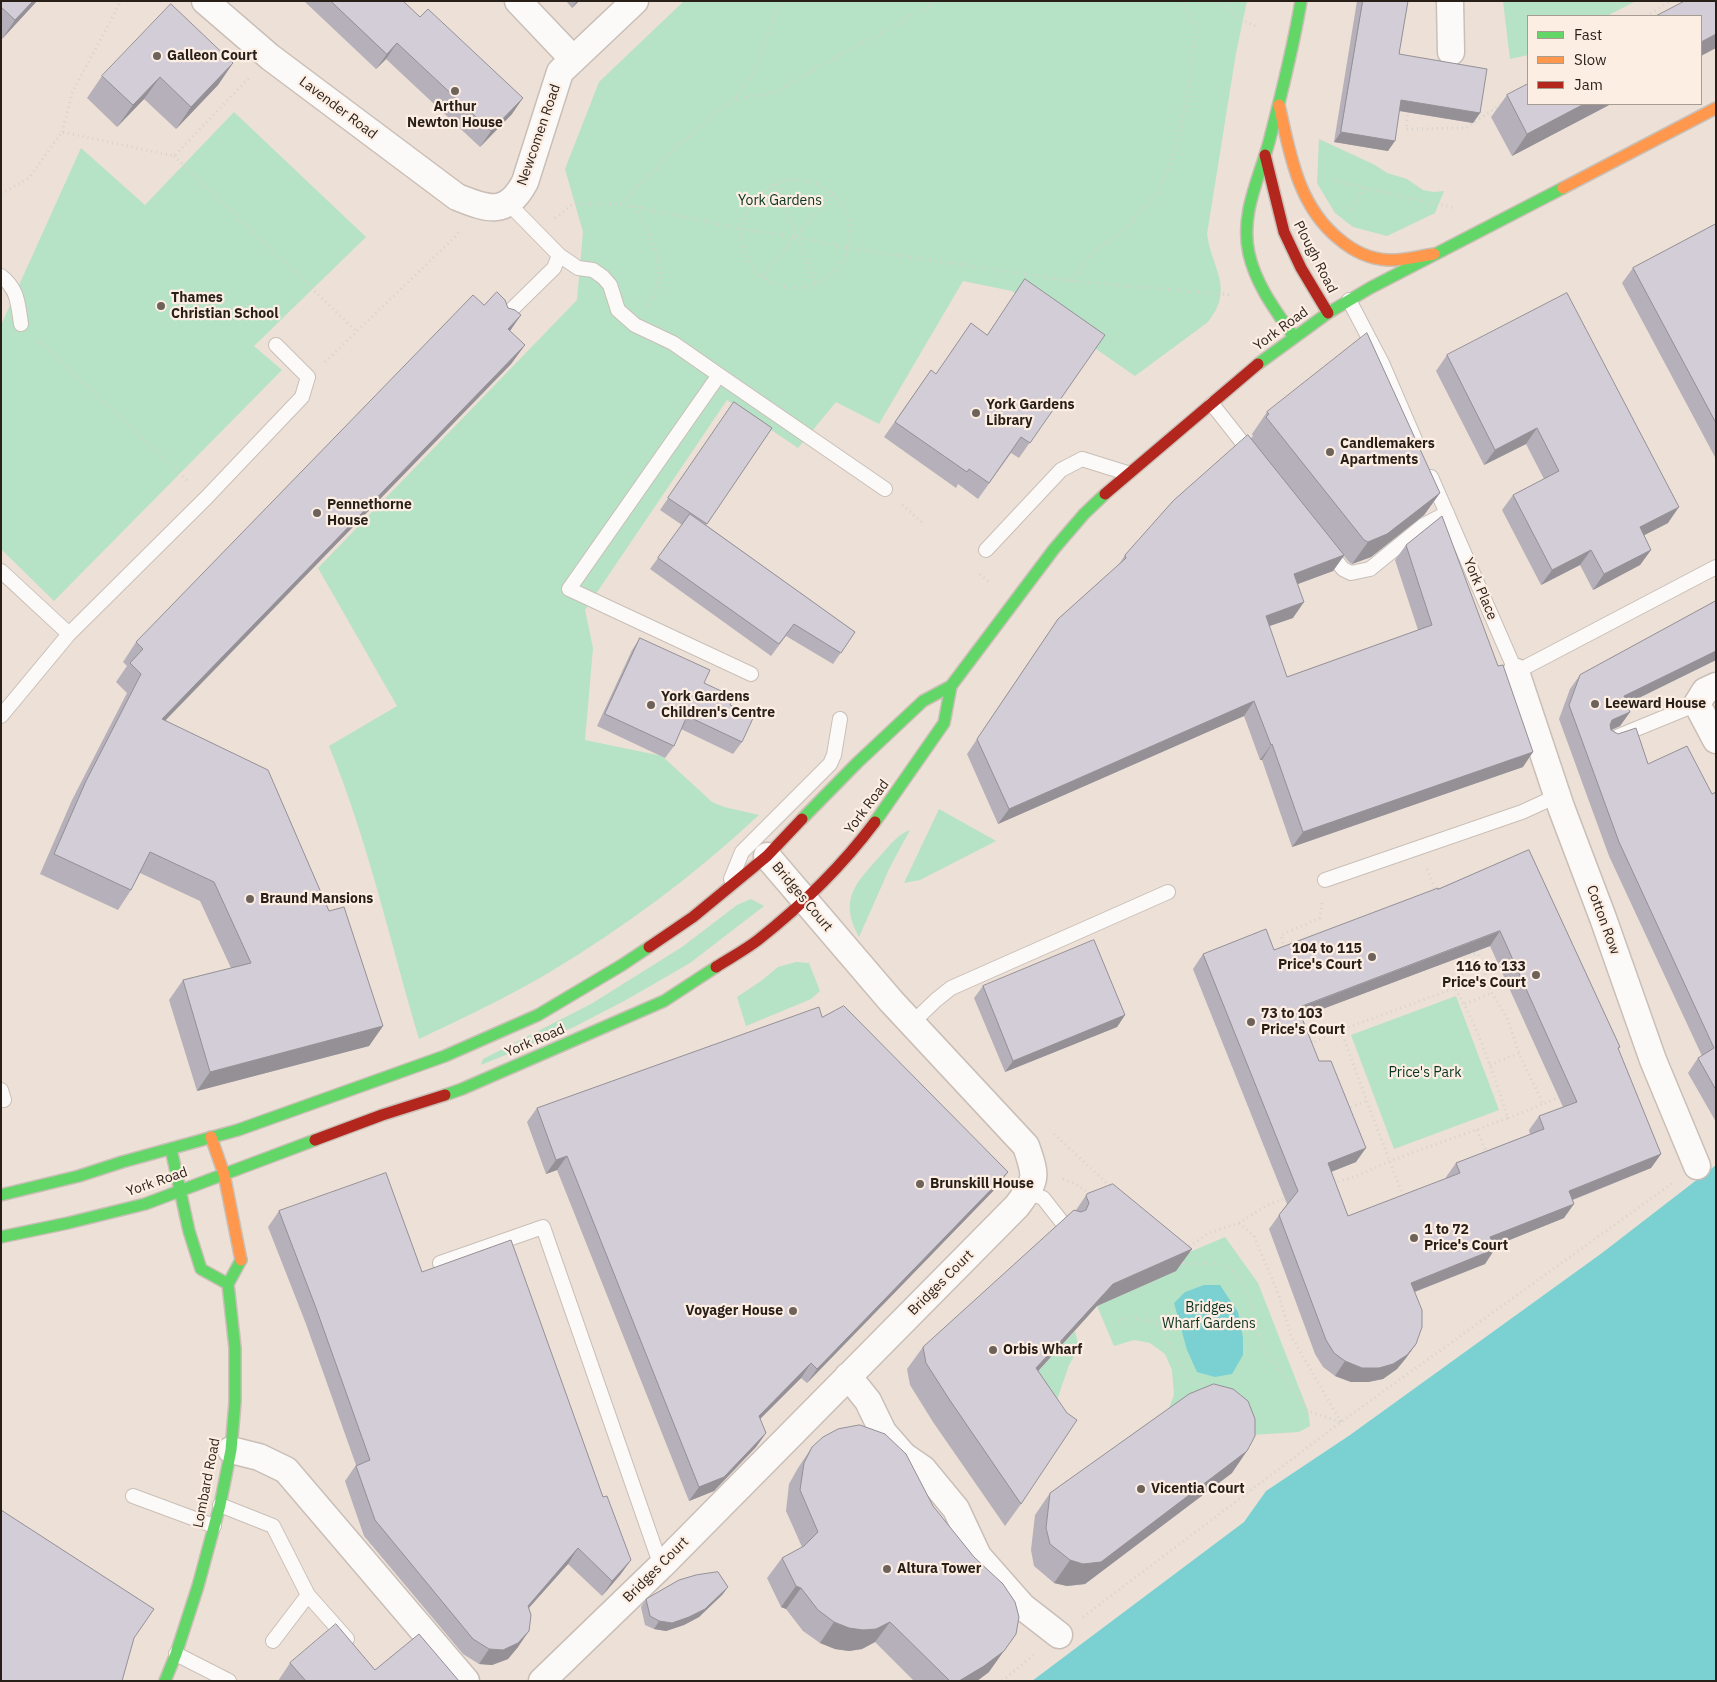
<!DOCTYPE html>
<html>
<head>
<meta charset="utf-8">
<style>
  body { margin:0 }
  #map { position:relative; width:1717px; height:1682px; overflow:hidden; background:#ede0d6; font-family:"IBM Plex Sans",sans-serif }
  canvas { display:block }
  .frame { position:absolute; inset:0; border:2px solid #281f18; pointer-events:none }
  .legend { position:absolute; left:1527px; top:15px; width:175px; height:90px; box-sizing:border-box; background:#fdeee3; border:1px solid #a89b92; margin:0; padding:6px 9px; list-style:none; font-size:15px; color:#281f18 }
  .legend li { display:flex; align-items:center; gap:10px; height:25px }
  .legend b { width:25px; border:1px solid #a89b92 }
</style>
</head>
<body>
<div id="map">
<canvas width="1717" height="1682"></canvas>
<div class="frame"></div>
<ul class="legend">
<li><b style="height:6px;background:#63d668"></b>Fast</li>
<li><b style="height:6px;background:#ff974d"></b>Slow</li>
<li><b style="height:6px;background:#b3261e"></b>Jam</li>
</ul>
</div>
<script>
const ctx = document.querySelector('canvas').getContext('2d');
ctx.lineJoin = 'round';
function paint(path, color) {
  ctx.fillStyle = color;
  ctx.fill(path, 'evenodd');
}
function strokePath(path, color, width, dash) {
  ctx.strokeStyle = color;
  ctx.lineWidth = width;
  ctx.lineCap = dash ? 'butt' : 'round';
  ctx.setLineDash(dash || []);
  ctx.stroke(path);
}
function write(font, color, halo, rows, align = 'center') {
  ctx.font = font + ' "IBM Plex Sans",sans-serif';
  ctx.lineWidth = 4.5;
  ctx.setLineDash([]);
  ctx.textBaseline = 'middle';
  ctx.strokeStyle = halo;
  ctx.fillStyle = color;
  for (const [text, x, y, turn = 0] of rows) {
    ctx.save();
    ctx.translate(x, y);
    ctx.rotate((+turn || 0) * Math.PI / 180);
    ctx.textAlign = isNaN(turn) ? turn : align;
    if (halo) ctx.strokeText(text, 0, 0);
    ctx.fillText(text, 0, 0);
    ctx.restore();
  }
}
const green = new Path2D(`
  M684,1H1247L1236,53L1207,234C1212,270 1235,288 1208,322L1135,376L1012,291L963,281L879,424L836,402L798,448L727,400L585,610L593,648L585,740L662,756L712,802L724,807L759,815C696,874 625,927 550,972C508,997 463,1018 419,1039C390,941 368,841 329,746L397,706L318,568L577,300L583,232L565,169L599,82Z
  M1503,1H1636L1607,16H1528V55L1510,59Z
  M234,112L366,237L254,346L282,370L54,601L1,549V325L81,148L145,205Z
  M1319,139L1375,165L1387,173L1407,179L1423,190L1434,192L1444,191L1435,213L1387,236L1353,227L1335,213L1317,183Z
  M939,809L996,841L920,880L904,883Z
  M910,830L890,867L859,937C838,899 856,883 881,855C890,845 897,835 910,830Z
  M751,899L764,906L690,963L626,1000L574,1027L481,1065L483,1059L591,1004L682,947L737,905Z
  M796,962L809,963L820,991L811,999L746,1026L737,997L761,981L778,967Z
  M1456,996L1499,1110L1394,1149L1351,1035Z
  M1225,1237L1258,1283L1308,1411L1310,1426L1299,1432L1251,1435L1168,1410L1174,1395L1172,1370L1165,1354L1150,1343L1134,1340L1114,1346L1097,1306L1173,1272L1183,1263L1185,1254Z
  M1075,1331L1079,1348L1069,1365L1056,1403L1021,1390Z`);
const water = new Path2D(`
  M1716,1165V1681H1032L1244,1522L1266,1491L1350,1435L1602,1253Z
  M1204,1285H1220L1238,1312L1243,1338V1355L1232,1374L1215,1377L1197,1372L1187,1350L1174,1303L1185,1292Z`);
const path = new Path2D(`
  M1217,1L1242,20L1255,26
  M1646,16L1671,1
  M736,99L776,92L822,65L939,1
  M1408,110L1406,129L1466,128L1503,103
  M62,132L73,91L121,1
  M174,156L357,332
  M1331,180L1365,188
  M742 234a54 54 0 1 1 108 0a54 54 0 1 1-108 0Z
  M776,184L816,284
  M1,194L29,178L62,132L174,156L249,78
  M621,204L683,140L735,99L755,70L774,16L784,1
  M636,207C652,245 673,266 648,306
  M1350,210L1365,188L1455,208
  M555,218L573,204H621L742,229L797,237L849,248L1071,281L1232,295
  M761,277L833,192
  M1071,281L1093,252L1130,224L1158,192L1176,148L1188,93L1196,27L1181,1
  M37,339L189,482
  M325,362L455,237L460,230
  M902,505L923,523
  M980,574L989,582
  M1427,869L1436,891
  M1284,948L1281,935L1320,918L1322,903
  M1469,953L1478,954L1492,993L1507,1018L1519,1053L1543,1104L1562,1096
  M1455,988L1465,968L1461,954
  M1465,1004L1492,993
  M1307,1032L1312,1043L1341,1030
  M1490,1065L1519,1053
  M1346,1109L1366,1101
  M1508,1118L1543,1104
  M1477,1130L1486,1151
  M1054,1134L1112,1188
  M1063,1179L1076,1184L1090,1194
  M1333,1183L1357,1176L1390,1161L1508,1118C1493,1074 1479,1028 1455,988L1341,1030C1361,1086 1382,1142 1404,1198
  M1239,1223L1254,1236L1278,1293L1291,1336L1341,1422
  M1185,1249L1209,1233L1239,1223L1267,1205L1289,1197
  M1180,1260L1183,1263L1220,1264L1234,1272L1246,1289L1253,1310L1263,1348L1286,1378L1308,1411L1341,1422
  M1113,1324L1127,1317L1158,1323L1190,1380L1209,1387
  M1083,1617L1341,1422L1674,1182
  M1002,1681L1035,1654`);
const lane = new Path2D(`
  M509,204L559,255L578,268L593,270L603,277L610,285L618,310L635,325L673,343L719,375L569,589L751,674
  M1,276C18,289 18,304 21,324
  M1349,300L1382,363L1416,442
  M500,321L554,268L559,255
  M719,375L885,489
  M1212,404L1253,456
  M1431,477L1516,672L1716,567
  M1327,549L1343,569L1351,573L1370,569L1424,525L1447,513
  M986,550L1061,470L1082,459L1127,473
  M1,571L69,634
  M1,716L69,634L206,498L302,397L308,377L276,345
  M1619,736L1697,704
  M731,879L742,852L830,764L834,755L840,719
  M1325,880L1522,812L1557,796
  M912,1023L936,1000L951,988L1168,892
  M1,1090L4,1100
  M1027,1192L1043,1198L1065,1226
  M440,1263L543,1227L661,1566
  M133,1496L214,1526
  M220,1505L273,1526L308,1595L347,1639
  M273,1641L308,1595
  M176,1654L229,1681`);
const street = new Path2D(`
  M205,1L270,57L457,197C489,210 507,216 525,182L560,72L635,1
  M518,1L573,59
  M1450,1L1451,52
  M1516,672L1561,807L1603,918L1653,1060L1697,1166
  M1716,686L1705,691L1697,704L1716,740
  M848,1376L868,1401L883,1432L904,1456L923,1469L956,1509L978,1556L1023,1607L1059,1635
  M231,1450L259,1457L286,1470L466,1681
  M542,1681L661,1566L1017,1206C1037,1179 1037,1178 1026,1146L891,1001L767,856`);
const fast = new Path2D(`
  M1294,337C1276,311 1256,285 1249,254C1240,214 1259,179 1269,142C1281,96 1293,49 1301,1
  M1258,364L1328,313L1370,288L1563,188
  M802,819L857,763L923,701L951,686L1054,549L1084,514L1105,494
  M875,822L944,723L951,686
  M445,1095L462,1089L664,1001L716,967
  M171,1149L189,1231L201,1269L228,1284
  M1,1195L79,1176L122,1162L238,1130L445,1056L538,1015L622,965L649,947
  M1,1237L68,1223L145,1204L315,1140
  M165,1681L176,1654L198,1586L220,1505L231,1450L235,1402V1348L228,1284L241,1260`);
const slow = new Path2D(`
  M1279,105C1290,154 1298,206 1339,239C1353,251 1370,259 1388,260C1403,261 1419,256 1434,254
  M1563,188L1716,108
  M211,1137L224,1174L241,1260`);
const jam = new Path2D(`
  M1265,155L1284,232L1301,268L1328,313
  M1105,494L1258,364
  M649,947L693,917L767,856L802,819
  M716,967C730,958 745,950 758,940C801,906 842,866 875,822
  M315,1140L382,1115L445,1095`);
const wall = new Path2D(`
  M1,1H37L2,39H1Z
  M304,1H403L512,114L480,147L386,59L376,69Z
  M566,1H579L572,8Z
  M1357,1H1408L1399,54L1480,113L1473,123L1399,111L1388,151L1334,142Z
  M233,63L218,85L176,129L144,99L117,127L87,98L102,76Z
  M1507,95L1528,104H1611L1512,156L1491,117Z
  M1716,224V459L1622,283L1633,268Z
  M484,305L508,308L521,315L510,331L525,345L511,364L166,720L329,911L383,1026L369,1046L197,1091L169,1000L183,980L231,968L200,901L140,873L131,890L118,910L40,874L72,800L127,693L116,682L127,666L123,662L136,642Z
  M987,335H1105L1019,458L1011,453L978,499L958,484L956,488L884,437L931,370L936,374Z
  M1447,355L1668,523L1644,535L1651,550L1640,565L1593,590L1580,565L1541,585L1502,510L1513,495L1544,479L1526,444L1484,465L1436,371Z
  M734,402L772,428L706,525L855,632L833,664L786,636L771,656L650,569L682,525L660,510Z
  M1267,412L1440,493L1424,515L1371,557L1352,564L1349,562L1344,556L1333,571L1298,584L1293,618L1269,626L1287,677L1418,630L1395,560L1406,545L1523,767L1292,847L1262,760H1260L1244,716L998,824L967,754L1058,619L1118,566L1125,555L1251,438L1253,436L1252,434Z
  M1716,601V660L1627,704L1630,712L1620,726L1612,730L1648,764L1712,794L1716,792V1122L1688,1073L1698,1058L1702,1056L1609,856L1559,719L1570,689L1580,675Z
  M640,638L704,683L730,705L742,742L733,754L681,729L674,746L665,758L597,726L632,650Z
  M1529,850L1620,1047L1618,1049L1661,1154L1651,1168L1573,1200L1564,1218L1494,1246L1485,1264L1415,1292L1416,1344L1406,1358L1397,1369L1383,1379L1368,1382H1351L1335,1376L1323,1367L1315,1354L1269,1229L1287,1204L1193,969L1203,954L1274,950L1438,889ZM1490,946L1563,1107L1539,1116L1529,1130L1530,1134L1456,1163L1446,1177V1179L1348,1216L1331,1172L1356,1162L1301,1017Z
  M983,986L1125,1015L1117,1027L1005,1072L974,998Z
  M822,1017L998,1186L807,1383L801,1378L760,1419L766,1433L756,1447L714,1491L689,1501L557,1170L546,1174L527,1122L537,1108Z
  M1087,1194L1192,1249L1176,1271L1097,1306L1038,1371L1021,1504L1005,1526L933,1422L910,1385L907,1369L923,1347L1076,1210Z
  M279,1211L422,1272L603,1497L631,1560L620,1575L602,1596L568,1564L529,1608L518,1647L508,1659L492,1665L479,1664L463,1654L364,1536L345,1481L356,1465L306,1324L268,1227Z
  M812,1447L989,1672L977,1681H914L875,1642L862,1649L849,1651L835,1649L820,1643L803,1631L786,1609L781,1607L767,1578L782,1558L802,1547L786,1511L789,1484L798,1468Z
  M1232,1473L1085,1584L1067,1586L1054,1583L1034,1566L1031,1550L1035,1515L1050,1493Z
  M728,1587L722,1595L699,1617L684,1625L666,1631L654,1629L645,1625L641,1607L646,1599Z
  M290,1663L375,1670L459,1681H278Z`);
const shadedWall = new Path2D(`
  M33,1H37L2,39L15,20Z
  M577,1H579L572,8Z
  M1716,34V48L1701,56V42Z
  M397,43L386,59L376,69L387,54Z
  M233,63L218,85L176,129L191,107Z
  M160,77L144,99L117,127L133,105Z
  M523,98L512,114L480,147L491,131Z
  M1401,100L1480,113L1473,123L1394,110Z
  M1584,104H1611L1512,156L1527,134Z
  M1341,132L1395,141L1388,151L1334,142Z
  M521,315L507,335L508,329Z
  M525,345L511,364L148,738L162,719Z
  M1537,428L1526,444L1484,465L1495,450Z
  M1440,493L1424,515L1371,557L1352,564L1368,542Z
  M1679,507L1668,523L1629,543L1640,527Z
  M1591,550L1580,565L1541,585L1552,570Z
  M1651,550L1640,565L1593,590L1604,574Z
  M1344,555L1333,571L1284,589L1294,574Z
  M1304,602L1293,618L1255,631L1266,616Z
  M1716,651V660L1614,710L1624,696Z
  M1254,701L1244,716L998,824L1009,809Z
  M1630,712L1620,726L1602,734L1612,720Z
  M1272,744L1262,760H1260L1271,745Z
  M1533,752L1523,767L1292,847L1303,832Z
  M1500,931L1490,946L1288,1022L1298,1008Z
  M1125,1015L1117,1027L1005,1072L1013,1061Z
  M383,1026L369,1046L197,1091L210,1072Z
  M1366,1148L1356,1162L1318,1177L1328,1163Z
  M1661,1154L1651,1168L1559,1205L1569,1191Z
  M567,1156L557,1170L546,1174L556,1160Z
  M1008,1172L998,1186L807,1383L817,1369Z
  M1574,1204L1564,1218L1480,1252L1490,1237Z
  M1192,1249L1176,1271L1097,1306L1021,1390L1036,1368L1113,1284Z
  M1495,1249L1485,1264L1401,1297L1411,1283Z
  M1416,1344L1406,1358L1397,1369L1383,1379L1368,1382H1351L1335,1376L1345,1361Z
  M811,1363L801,1378L749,1430L759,1416Z
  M766,1433L756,1447L714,1491L689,1501L699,1487Z
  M1247,1451L1232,1473L1085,1584L1067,1586L1054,1583L1070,1560Z
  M578,1548L568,1564L517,1621L528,1606Z
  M631,1560L620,1575L602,1596L612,1581Z
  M796,1586L801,1588L786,1609L781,1607Z
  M728,1587L722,1595L699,1617L684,1625L666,1631L654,1629L659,1621Z
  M834,1622H890L875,1642L862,1649L849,1651L835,1649L820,1643Z
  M529,1631L518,1647L508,1659L492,1665L479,1664L489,1649Z
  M1016,1634L989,1672L977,1681H959Z`);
const building = new Path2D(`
  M1,1H33L15,20L1,7Z
  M331,1H403L420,17L428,9L523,98L491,131L397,43L387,54Z
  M1363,1H1408L1399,54L1487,69L1480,113L1401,100L1395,141L1341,132Z
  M1685,1H1716V34L1701,42V16H1656Z
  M171,4L233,63L191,107L160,77L133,105L102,76Z
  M1528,84V104H1584L1527,134L1507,95Z
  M1716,224V423L1633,268Z
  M1025,279L1105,335L1030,443L1021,437L989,483L969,469L967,472L895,422L931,370L936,374L971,323L987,335Z
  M497,292L505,300L508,308L515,310L521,315L508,329L525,345L162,719L268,770L329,911L344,907L383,1026L210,1072L183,980L251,963L214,882L150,852L131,890L54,854L86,781L141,674L130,663L143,649L136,642L473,295L484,305Z
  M1567,293L1679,507L1640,527L1651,550L1604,574L1591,550L1552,570L1513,495L1559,471L1537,428L1495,450L1447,355Z
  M1367,333L1440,493L1387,534L1368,542L1364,540L1266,417L1269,414L1267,412Z
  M734,402L772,428L707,524L668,498Z
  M1248,435L1344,555L1294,574L1304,602L1266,616L1287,677L1432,625L1406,545L1442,516L1498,666L1503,665L1533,752L1303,832L1272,744L1271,745L1254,701L1009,809L977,739L1058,619L1126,558L1125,555L1173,501Z
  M690,514L855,632L841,653L794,624L779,644L658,558Z
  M1716,601V651L1624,696L1630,712L1612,720L1610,725L1611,730L1618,734L1636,728L1648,764L1687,746L1712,794L1716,792V1090L1698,1058L1714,1048L1619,842L1569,705L1580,675Z
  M640,638L710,670L704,683L734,697L730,705L754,716L742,742L687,716L674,746L605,714Z
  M1529,850L1620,1047L1618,1048L1661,1154L1569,1191L1574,1204L1490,1237L1495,1249L1411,1283L1422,1310V1327L1416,1344L1407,1355L1393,1364L1379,1368H1362L1345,1361L1334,1353L1326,1340L1279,1215L1298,1191L1203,954L1266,929L1274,950L1438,888V889ZM1500,931L1577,1102L1539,1116L1544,1129L1456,1163L1460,1173L1348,1216L1328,1163L1366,1148L1331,1061H1319L1298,1008Z
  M1094,940L1125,1015L1013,1061L983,986Z
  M844,1006L1008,1172L817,1369L811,1363L759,1416L766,1433L724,1477L699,1487L567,1156L556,1160L537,1108L819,1007L822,1017Z
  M386,1173L422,1272L511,1240L603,1497L607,1496L631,1560L612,1581L578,1548L528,1606L531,1615L529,1631L518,1643L503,1650L489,1649L473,1639L375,1520L356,1466L370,1460L316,1308L279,1211Z
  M1113,1184L1192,1249L1113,1284L1036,1368L1067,1413L1077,1420L1021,1504L949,1399L926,1363L923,1347L1074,1210L1081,1212L1086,1210L1089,1203L1086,1196L1087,1194Z
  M1214,1384L1233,1389L1248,1401L1255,1419V1436L1247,1451L1101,1562L1083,1564L1070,1560L1050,1544L1046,1528L1050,1493L1189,1394Z
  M860,1425L885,1434L906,1454L933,1506L974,1557L1003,1584L1015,1602L1019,1617L1016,1634L1004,1651L984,1666L959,1681H950L890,1622L876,1629L863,1630L849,1628L834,1622L818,1610L801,1588L796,1586L782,1558L804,1546L818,1532L800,1490L804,1463L812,1447L823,1437L838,1429Z
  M1,1510L154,1609L134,1638L122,1681H1Z
  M718,1572L728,1587L705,1609L689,1617L672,1623L659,1621L650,1616L646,1599L679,1580L696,1575Z
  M336,1624L375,1670L419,1634L459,1681H306L290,1663Z`);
const markers = [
  [157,56,5,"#6d635a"],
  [455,91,5,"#6d635a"],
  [161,306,5,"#6d635a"],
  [976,413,5,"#6d635a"],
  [1330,452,5,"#6d635a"],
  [317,513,5,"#6d635a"],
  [1595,704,5,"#6d635a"],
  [651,705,5,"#6d635a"],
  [250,899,5,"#6d635a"],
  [1372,957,5,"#6d635a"],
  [1536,975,5,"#6d635a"],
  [1251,1022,5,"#6d635a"],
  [920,1184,5,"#6d635a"],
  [1414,1238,5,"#6d635a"],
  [793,1311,5,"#6d635a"],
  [993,1350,5,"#6d635a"],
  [1141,1489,5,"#6d635a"],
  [887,1569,5,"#6d635a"]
];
const poiNames = [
  ["Galleon Court",167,56],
  ["Arthur",455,107,"center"],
  ["Newton House",455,123,"center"],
  ["Thames",171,298],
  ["Christian School",171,314],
  ["York Gardens",986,405],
  ["Library",986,421],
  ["Candlemakers",1340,444],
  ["Apartments",1340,460],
  ["Pennethorne",327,505],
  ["House",327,521],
  ["York Gardens",661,697],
  ["Children's Centre",661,713],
  ["Leeward House",1605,704],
  ["Braund Mansions",260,899],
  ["104 to 115",1362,949,"right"],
  ["Price's Court",1362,965,"right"],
  ["116 to 133",1526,967,"right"],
  ["Price's Court",1526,983,"right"],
  ["73 to 103",1261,1014],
  ["Price's Court",1261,1030],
  ["Brunskill House",930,1184],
  ["1 to 72",1424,1230],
  ["Price's Court",1424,1246],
  ["Voyager House",783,1311,"right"],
  ["Orbis Wharf",1003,1350],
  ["Vicentia Court",1151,1489],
  ["Altura Tower",897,1569]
];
const streetNames = [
  ["Lavender Road",338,108,37],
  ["Newcomen Road",539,135,-71],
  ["Plough Road",1315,257,63],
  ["York Road",1281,329,-36],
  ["York Place",1480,589,67],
  ["York Road",867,807,-53],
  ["Bridges Court",802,897,50],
  ["Cotton Row",1603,920,70],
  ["York Road",535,1041,-23],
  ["York Road",157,1182,-19],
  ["Bridges Court",941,1283,-45],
  ["Lombard Road",207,1483,-79],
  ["Bridges Court",656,1570,-45]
];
const parkNames = [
  ["York Gardens",780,201],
  ["Price's Park",1425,1073],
  ["Bridges",1209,1308],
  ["Wharf Gardens",1209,1324]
];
paint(green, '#b6e2c6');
paint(water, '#7bd1d2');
strokePath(lane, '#c9bfb7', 16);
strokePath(street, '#c9bfb7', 29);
strokePath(fast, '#c9bfb7', 14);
strokePath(slow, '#c9bfb7', 14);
strokePath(jam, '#c9bfb7', 14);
strokePath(path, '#d7d3d0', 3, [1, 4]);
strokePath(lane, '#fcfaf9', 14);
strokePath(street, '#fcfaf9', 26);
strokePath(fast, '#63d668', 11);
strokePath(slow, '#ff974d', 11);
strokePath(jam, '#b3261e', 11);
paint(wall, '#b5b0b9');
paint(shadedWall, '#949096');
paint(building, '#d3cdd7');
strokePath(building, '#949096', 1);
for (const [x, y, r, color] of markers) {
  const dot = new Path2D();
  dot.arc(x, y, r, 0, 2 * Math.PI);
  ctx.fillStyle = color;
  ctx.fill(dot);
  strokePath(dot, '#fdeee3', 2);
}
write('bold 14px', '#281f18', '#fdeee3', poiNames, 'left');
write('14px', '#281f18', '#fdeee3', streetNames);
write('14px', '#083322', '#fdeee3', parkNames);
</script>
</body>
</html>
